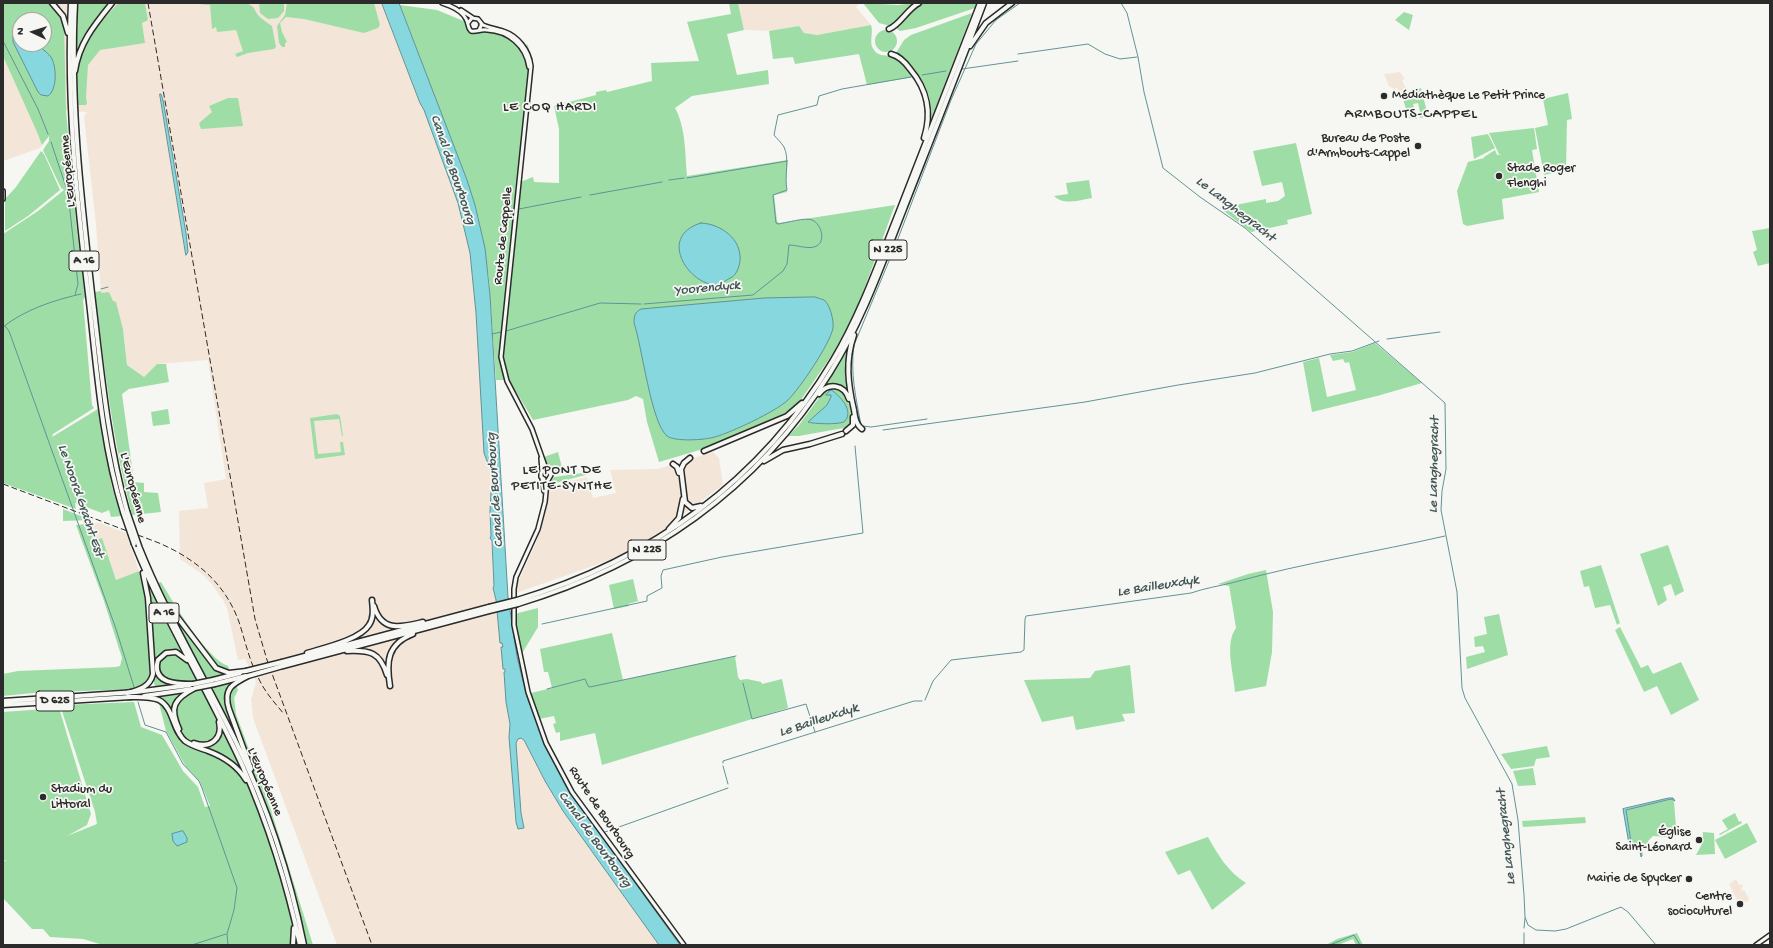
<!DOCTYPE html>
<html>
<head>
<meta charset="utf-8">
<style>
  body { margin:0 }
  #map { position:relative; width:1773px; height:948px; overflow:hidden; background:#f6f6f2; font-family:"Gochi Hand",sans-serif }
  canvas { display:block }
  .frame { position:absolute; inset:0; border:4px solid #2b2b2b; pointer-events:none }
  .north { position:absolute; left:12px; top:12px; width:40px; height:40px; box-sizing:border-box; background:#f6f6f2; border:1px solid #a5a5a2; border-radius:50%; rotate:274deg; font-size:11px; font-weight:700; line-height:16px; text-align:center; color:#2b2b2b }
  .north::after { content:''; display:block; margin:auto; width:14px; height:18px; background:#2b2b2b; clip-path:polygon(50% 0,100% 100%,50% 72%,0 100%) }
</style>
</head>
<body>
<div id="map">
<canvas width="1773" height="948"></canvas>
<div class="frame"></div>
<div class="north">N</div>
</div>
<script>
const ctx = document.querySelector('canvas').getContext('2d');
ctx.lineJoin = 'round';
function paint(path, color) {
  ctx.fillStyle = color;
  ctx.fill(path, 'evenodd');
}
function strokePath(path, color, width, dash) {
  ctx.strokeStyle = color;
  ctx.lineWidth = width;
  ctx.lineCap = dash ? 'butt' : 'round';
  ctx.setLineDash(dash || []);
  ctx.stroke(path);
}
function write(font, color, halo, rows, align = 'center') {
  ctx.font = font + ' "Gochi Hand",sans-serif';
  ctx.lineWidth = 3.5;
  ctx.setLineDash([]);
  ctx.textBaseline = 'middle';
  ctx.strokeStyle = halo;
  ctx.fillStyle = color;
  for (const [text, x, y, turn = 0] of rows) {
    ctx.save();
    ctx.translate(x, y);
    ctx.rotate((+turn || 0) * Math.PI / 180);
    ctx.textAlign = isNaN(turn) ? turn : align;
    if (halo) ctx.strokeText(text, 0, 0);
    ctx.fillText(text, 0, 0);
    ctx.restore();
  }
}
const built = new Path2D(`
  M3,3H382L420,103L424,110L449,175L458,203L470,253L476,313L485,450L492,474L490,511L494,586L493,589L496,600L500,643H502L503,647H501L503,669H505L506,702L510,724L509,737L512,759L515,819L518,829L524,828L521,813L516,743L518,739L521,738L524,740L545,781L563,811L659,945H337L253,718L251,700L256,682L253,674L245,659L238,660L227,608L223,600L211,583L202,574L180,559L179,511L208,508L204,483L226,479L208,360L157,364L144,377L127,365L123,329L113,302L101,293L96,225L84,117L87,112L66,111L40,148L3,161ZM20,20H44V44H20Z
  M738,3H860L856,7L871,25L817,35L804,33L799,26L774,31L744,30Z
  M1400,72L1405,79L1402,80L1406,89L1398,92L1397,88L1394,89L1389,86L1384,74Z
  M713,452L719,458L723,485L649,540L613,559L516,593L517,584L536,543L542,522L548,487L587,477L593,498L616,493L610,470L658,469Z
  M100,523L126,533L139,571L116,580L102,538L98,539L90,536L86,524Z
  M1736,879L1739,885L1742,884L1743,887L1741,888L1742,891L1744,890L1749,899L1747,902L1743,901L1741,899L1737,900L1729,884Z`);
const green = new Path2D(`
  M3,3H47L58,12L64,23L66,111L76,222L85,297L83,300L92,405L94,408L53,434L52,437L98,409L112,487L121,516L111,517L109,510L102,513L75,503L76,509L3,483V234L38,211L64,190L61,188L43,150L49,141V136L42,145L37,132L3,56ZM20,20H44V44H37L44,51L13,42L19,31H20Z
  M78,3H108L89,28L76,55Z
  M118,3H145L148,20L142,23L145,43L100,50L88,65L86,97L87,103L86,105H78C77,94 76,82 77,71C80,43 100,24 118,3Z
  M187,3H245C257,6 253,11 261,18C264,21 268,23 272,26L276,47L274,49L248,53L237,57L235,54L243,51L236,30L217,32L216,27L212,29L210,5Z
  M259,3H284V11L278,18L268,19L260,13Z
  M287,3H374L380,25L378,28L364,33L304,19L286,17L280,23L282,32L287,42L285,43V47H282L279,43L277,26L285,15Z
  M729,3H738L744,30L727,34L737,75L768,70L769,84L692,96L675,108C686,128 685,154 687,176L788,160L786,179L787,192L774,195L777,221L779,223L895,205L859,303L850,323L834,352L798,404L785,413L703,449L659,462L647,422L643,399L636,396L628,400L533,420L509,380H496L489,279L482,235L475,205L460,163L400,5L437,10L466,22V27L470,32C475,34 477,32 482,31C498,30 511,38 521,50L527,44L533,59L532,86L527,88L518,181H523L533,177L534,182L559,183V129L554,106L596,95V92L606,90L607,92L652,81L651,63L699,61L687,22L731,14Z
  M863,3L898,5L914,3L909,6L890,26L879,23Z
  M924,3H977L975,8L916,28L900,31L896,28L912,8Z
  M1404,12L1413,15L1409,30L1395,20Z
  M972,13L929,125C929,115 930,104 926,94C922,82 906,61 896,53L904,40L911,35Z
  M871,25C874,33 868,43 874,50C878,56 884,55 891,56C900,57 909,70 914,77L867,85L859,54L795,64L793,57L773,59L769,31L799,26L804,33L817,35Z
  M875 41a11 11 0 1 1 22 0a11 11 0 1 1-22 0Z
  M1421,88L1428,116L1420,118L1419,112H1420L1418,103L1413,104L1417,119L1409,118L1401,93Z
  M1568,93L1572,119L1567,120L1566,170L1544,175L1535,128L1548,125L1543,99Z
  M228,98H238L243,126L201,129L199,123L212,112L209,106Z
  M1534,128L1537,149L1532,150L1539,192L1502,199L1504,219L1467,226L1463,224L1457,191L1468,162L1484,158V157L1495,150L1497,155L1502,154H1499L1489,133Z
  M1488,134L1495,148L1474,159L1471,137Z
  M1296,143L1312,214L1287,220L1288,224L1251,232L1220,208L1266,199V203L1278,201L1285,196L1282,182L1262,186L1253,151Z
  M41,151L44,154L60,190L28,216L5,231V199L16,187Z
  M1089,180L1092,198C1079,200 1065,206 1054,196L1068,194L1066,183Z
  M1770,228V263L1758,266L1753,252L1757,250L1752,231Z
  M101,291V293L109,292L113,301L116,302L123,329L127,365L144,377L157,364H166L169,382L129,389L122,394L134,482L144,483V492L158,493L161,512L132,515C113,442 104,367 95,292Z
  M1375,343L1422,383L1377,396L1312,412L1303,362L1319,358L1327,397L1356,390L1349,362L1345,363L1343,359L1333,361L1330,355L1352,352Z
  M849,346L846,370L848,392L839,385H825Z
  M834,388C848,391 855,415 849,427L799,436H788L799,425L824,391Z
  M168,409L170,424L153,426L151,412Z
  M337,414L340,416L343,436H342L339,419L314,421L318,454L341,452L340,442H343L345,455L315,459L310,418Z
  M558,452L563,471L555,472L546,465L544,457Z
  M590,472L589,474L548,485L554,477Z
  M63,509L91,520L63,521Z
  M86,524L90,535L96,533L98,539L102,538L116,580L139,571L143,585L161,582C173,602 206,658 228,666L238,690L234,698L236,714L270,807L313,945H103L83,939L50,937L43,929H32L3,898V862L7,860L3,861V712L59,708L91,814L87,825L67,836L97,824L95,812L60,705L134,702L141,727L162,735L183,771L198,787L205,807L210,806L200,782L186,767L166,731L151,671C149,682 143,687 133,689L33,693L3,696V674L18,671L116,667L120,666L122,658L104,601L76,525Z
  M1668,545L1684,591L1675,596L1671,584L1663,587L1667,600L1658,606L1640,554Z
  M1601,565L1620,623L1617,625L1610,605L1595,608L1589,586L1584,587L1580,571Z
  M1266,570L1273,612L1272,652L1266,686L1235,692C1234,674 1224,644 1236,628L1230,591L1229,586L1218,584L1248,574Z
  M633,579L638,601L628,604L629,606L614,609L609,585Z
  M538,608V627L521,655L515,616L518,613Z
  M1499,614L1508,655L1467,669L1466,657L1485,652L1483,646L1475,647L1474,637L1487,634L1484,617Z
  M1620,627L1641,668L1648,665L1653,674L1681,662L1699,700L1671,715L1657,686L1644,692L1615,630Z
  M612,633L623,680L735,656L738,677L740,680L747,679L761,682L762,684L782,679L788,708L602,765L595,733L560,741V732L556,733L553,724L556,723L554,716L539,719L531,693L552,688L548,672H544L540,649Z
  M1130,665L1135,713L1122,714L1125,721L1076,730L1073,716L1042,722L1024,680L1090,678L1095,671Z
  M1547,746L1550,757L1536,759L1534,766L1511,769L1501,754Z
  M1533,768L1536,785L1518,786L1513,771Z
  M1672,799L1674,802L1676,827L1682,829L1681,832L1668,831L1667,837L1653,836L1648,841V845L1631,843L1626,810Z
  M1735,813L1739,822L1741,821L1742,823L1720,835L1719,834L1728,829L1727,828L1722,820Z
  M1585,817L1586,823L1523,827L1522,821Z
  M1747,823L1757,842L1725,859L1715,840Z
  M1703,832L1714,833L1715,854L1696,855L1703,842Z
  M1208,837C1218,855 1228,872 1246,883L1212,910L1190,870L1178,875L1165,852Z
  M1357,933L1363,945H1356L1353,939L1338,945H1326L1337,939Z`);
const water = new Path2D(`
  M382,3H399L467,180L475,205L485,248L490,295L508,597L517,657L527,697L545,745L574,798L680,945H659L563,811L545,781L524,740L521,738L518,739L516,743L521,813L524,828L518,829L516,822L509,737L510,724L506,702L504,672H505V669H503L501,647H503L502,643H500L496,600L493,588L494,586L492,541L490,538L491,536L490,511L492,474L484,453L476,313L470,253L458,203L424,110L420,103Z
  M20,31V44H37C41,48 47,52 51,57C57,67 57,90 48,96L41,95L38,92L13,42V34Z
  M160,94H161L163,100L186,233L188,252L186,255Z
  M701,223C721,224 742,239 740,261C739,267 737,274 732,277C728,279 723,283 719,284C693,290 654,237 701,223Z
  M815,297C818,298 821,299 824,300C830,304 834,321 833,328C830,344 800,388 788,400C775,412 732,432 715,437C705,440 675,442 667,436C651,423 642,346 634,323C634,316 635,312 641,309L764,298Z
  M831,390C840,395 854,411 845,421C842,425 813,424 808,422L827,405L831,397V395H826Z
  M1669,798H1673L1675,801L1671,799L1626,810L1631,842L1641,844L1642,856L1641,857L1639,846L1629,844L1623,809Z
  M183,831L187,838V842L177,846L173,841L172,834Z`);
const stream = new Path2D(`
  M1121,3L1127,13L1138,57L1144,92L1163,168L1200,197L1245,228L1445,403L1446,469L1442,491L1441,510L1457,592L1462,688L1465,698L1512,784L1518,820L1524,895L1525,917L1528,925L1536,930L1555,931L1566,929L1621,907L1628,912L1656,945
  M3,41L38,109L48,134
  M1018,54L1088,44L1105,54L1120,59L1137,57
  M962,69L1018,61
  M922,75L946,71
  M51,142L68,193L78,284L75,295
  M687,178L787,161
  M669,180L684,178
  M590,195L662,182
  M519,209L581,197
  M101,289L108,287
  M644,304L753,295L783,271L787,264L789,245C797,245 806,249 814,247C827,244 822,224 812,220C806,217 786,223 778,224L776,223L773,195L787,190C784,176 790,159 784,147C781,142 777,139 774,135L778,115L817,105L819,96L842,89L911,77
  M5,326L9,331L116,629L134,687
  M3,327C24,310 54,300 81,294
  M506,331L600,303L641,304
  M492,334L501,332
  M1387,339L1440,332
  M927,419L871,427L863,426L861,425C856,398 850,373 854,345L894,249L951,100L976,44L996,20L1020,3
  M883,430L1085,402L1178,385L1255,373L1330,354L1352,351L1379,341
  M542,624L647,601V596L662,588L661,576L663,570L722,557L863,533L855,446
  M743,683L752,719L806,704L815,732
  M547,689L585,679L588,686L590,687L736,656
  M925,700L933,681L951,660L1021,652L1024,650L1025,619L1026,616L1191,593C1205,588 1220,586 1235,582C1304,563 1375,552 1445,536
  M138,702L145,725L166,732L183,764L199,781L202,788L237,888L234,910L227,934L228,945
  M723,763V761L914,701H922
  M723,766L728,784
  M605,832L728,788
  M1524,928L1525,918
  M192,945L226,934
  M1330,945L1354,935L1360,945
  M1524,945V933`);
const secondary = new Path2D(`
  M442,3L450,6
  M448,5C455,8 463,12 466,19C469,24 467,27 471,31C477,32 481,29 487,30C509,31 526,46 529,67
  M461,10L473,18
  M468,23L472,18L478,19L482,24L479,30
  M481,24C488,28 495,28 503,31C518,36 529,50 531,66L501,357L507,381L532,429L545,466L551,475L547,482L545,502L538,529L516,577L514,589V625L528,692L546,743L572,792L684,945
  M3,191V199
  M541,458L542,472
  M542,478L544,491
  M544,479L541,477V473L544,470H548
  M1756,945L1770,935`);
const trunk = new Path2D(`
  M889,29C900,25 907,9 919,3
  M970,46L986,23L1012,3
  M891,54C899,56 905,62 910,69C927,89 932,113 924,138
  M854,335C845,361 848,384 854,410C855,417 856,425 862,429
  M819,394C828,382 844,384 849,399
  M846,431L853,425V417
  M704,451L787,416L802,403
  M690,458L684,463L681,469L685,502L692,508L701,506
  M764,461L783,450L810,444L842,434
  M673,464L677,467L679,473
  M669,529L679,518L683,499
  M517,600C651,560 761,481 833,360C861,313 879,261 899,211C926,142 953,72 980,3
  M518,604C648,565 757,490 830,373C862,322 882,265 904,209C931,140 958,72 984,3
  M374,606C382,633 401,627 423,622
  M347,651C370,650 380,652 387,675
  M307,653C323,648 360,640 369,625C374,618 373,609 372,600
  M282,662L489,607
  M283,666L489,611
  M213,680L240,673
  M215,684L246,676
  M390,686C386,662 387,644 413,634
  M144,696L192,689
  M3,701L136,692L190,685
  M3,705L131,697`);
const motorway = new Path2D(`
  M52,3L63,16L68,33
  M71,3C66,104 77,202 89,302C97,373 102,444 123,512
  M75,3C70,101 81,196 92,293C101,367 107,440 127,511
  M75,71C79,43 95,24 112,3
  M134,544C165,621 209,692 243,767C268,824 287,884 300,945
  M139,546C166,614 204,676 236,742C267,806 290,875 304,945
  M169,606L216,668L229,673L246,671
  M187,660L176,652L166,653L158,660C151,684 178,684 193,684
  M248,676C232,684 223,689 229,709L251,769
  M127,693C139,690 150,687 153,674L148,598L143,573
  M128,697C138,697 150,696 159,700C174,708 172,730 185,741C192,746 200,748 208,751C224,757 237,765 246,780
  M179,729C169,707 174,699 195,688
  M194,743C210,749 223,739 219,722
  M293,945L294,928`);
const rail = new Path2D(`
  M148,3L255,619L267,660L372,945
  M3,484L159,543C196,559 225,583 239,622C245,640 249,660 258,677C264,691 274,702 284,714`);
const trunkBridge = new Path2D(`
  M489,607L517,600
  M489,611L518,604
  M246,671L282,662
  M248,676L283,666
  M193,684L213,680
  M195,688L215,684`);
const motorwayBridge = new Path2D(`
  M127,511L139,546
  M123,512L134,544`);
const markers = [
  [1384,96,4,"#2b2b2b"],
  [1418,146,4,"#2b2b2b"],
  [1499,176,4,"#2b2b2b"],
  [43,797,4,"#2b2b2b"],
  [1699,840,4,"#2b2b2b"],
  [1689,879,4,"#2b2b2b"],
  [1740,904,4,"#2b2b2b"]
];
const shields = [
  [888,250,38],
  [84,261,30],
  [647,550,38],
  [164,613,30],
  [55,701,38]
];
const shieldNames = [
  ["N 225",888,250],
  ["A 16",84,261],
  ["N 225",647,550],
  ["A 16",164,613],
  ["D 625",55,701]
];
const poiNames = [
  ["Médiathèque Le Petit Prince",1392,96,"left"],
  ["Bureau de Poste",1410,139],
  ["d'Armbouts-Cappel",1410,154],
  ["Stade Roger",1507,169,"left"],
  ["Flenghi",1507,184,"left"],
  ["Stadium du",51,790,"left"],
  ["Littoral",51,805,"left"],
  ["Église",1691,833],
  ["Saint-Léonard",1691,848],
  ["Mairie de Spycker",1681,879],
  ["Centre",1732,897],
  ["socioculturel",1732,912]
];
const streetNames = [
  ["L'Européenne",69,171,-95],
  ["Route de Cappelle",504,236,-84],
  ["L'Européenne",132,488,75],
  ["L'Européenne",264,782,67],
  ["Route de Bourbourg",601,813,56]
];
const neighbourhoodNames = [
  ["LE COQ HARDI",550,108],
  ["LE PONT DE",562,471],
  ["PETITE-SYNTHE",562,487]
];
const waterNames = [
  ["Canal de Bourbourg",452,170,71],
  ["Le Langhegracht",1235,210,38],
  ["Yoorendyck",707,289,-5],
  ["Le Langhegracht",1435,465,-89],
  ["Canal de Bourbourg",496,490,-94],
  ["Le Noord Gracht Est",80,501,71],
  ["Le Bailleuxdyk",1158,587,-9],
  ["Le Bailleuxdyk",819,721,-18],
  ["Le Langhegracht",1507,837,-96],
  ["Canal de Bourbourg",594,840,54]
];
const quarterNames = [
  ["ARMBOUTS-CAPPEL",1411,115]
];
paint(built, '#f3e6d8');
paint(green, '#9edea6');
paint(water, '#86d7de');
strokePath(water, '#629296', 1);
strokePath(stream, '#629296', 1);
strokePath(secondary, '#2b2b2b', 6);
strokePath(trunk, '#2b2b2b', 7);
strokePath(motorway, '#2b2b2b', 7);
strokePath(secondary, '#f6f6f2', 3);
strokePath(trunk, '#f6f6f2', 4);
strokePath(motorway, '#f6f6f2', 4);
strokePath(rail, '#2b2b2b', 1, [6, 3]);
strokePath(trunkBridge, '#2b2b2b', 7, []);
strokePath(motorwayBridge, '#2b2b2b', 7, []);
strokePath(trunkBridge, '#f6f6f2', 4);
strokePath(motorwayBridge, '#f6f6f2', 4);
for (const [x, y, r, color] of markers) {
  const dot = new Path2D();
  dot.arc(x, y, r, 0, 2 * Math.PI);
  ctx.fillStyle = color;
  ctx.fill(dot);
  strokePath(dot, '#f6f6f2', 1.5);
}
for (const [x, y, w] of shields) {
  const box = new Path2D();
  box.roundRect(x - w / 2, y - 10, w, 20, 3);
  ctx.fillStyle = '#f6f6f2';
  ctx.fill(box);
  strokePath(box, '#2b2b2b', 1);
}
write('bold 12px', '#2b2b2b', null, shieldNames);
write('13px', '#2b2b2b', '#f6f6f2', poiNames, 'right');
write('13px', '#2b2b2b', '#f6f6f2', streetNames);
ctx.letterSpacing = '1px';
write('14px', '#2b2b2b', '#f6f6f2', neighbourhoodNames);
ctx.letterSpacing = '0px';
write('italic 14px', '#425658', '#f6f6f2', waterNames);
ctx.letterSpacing = '1px';
write('15px', '#2b2b2b', '#f6f6f2', quarterNames);
ctx.letterSpacing = '0px';
</script>
</body>
</html>
